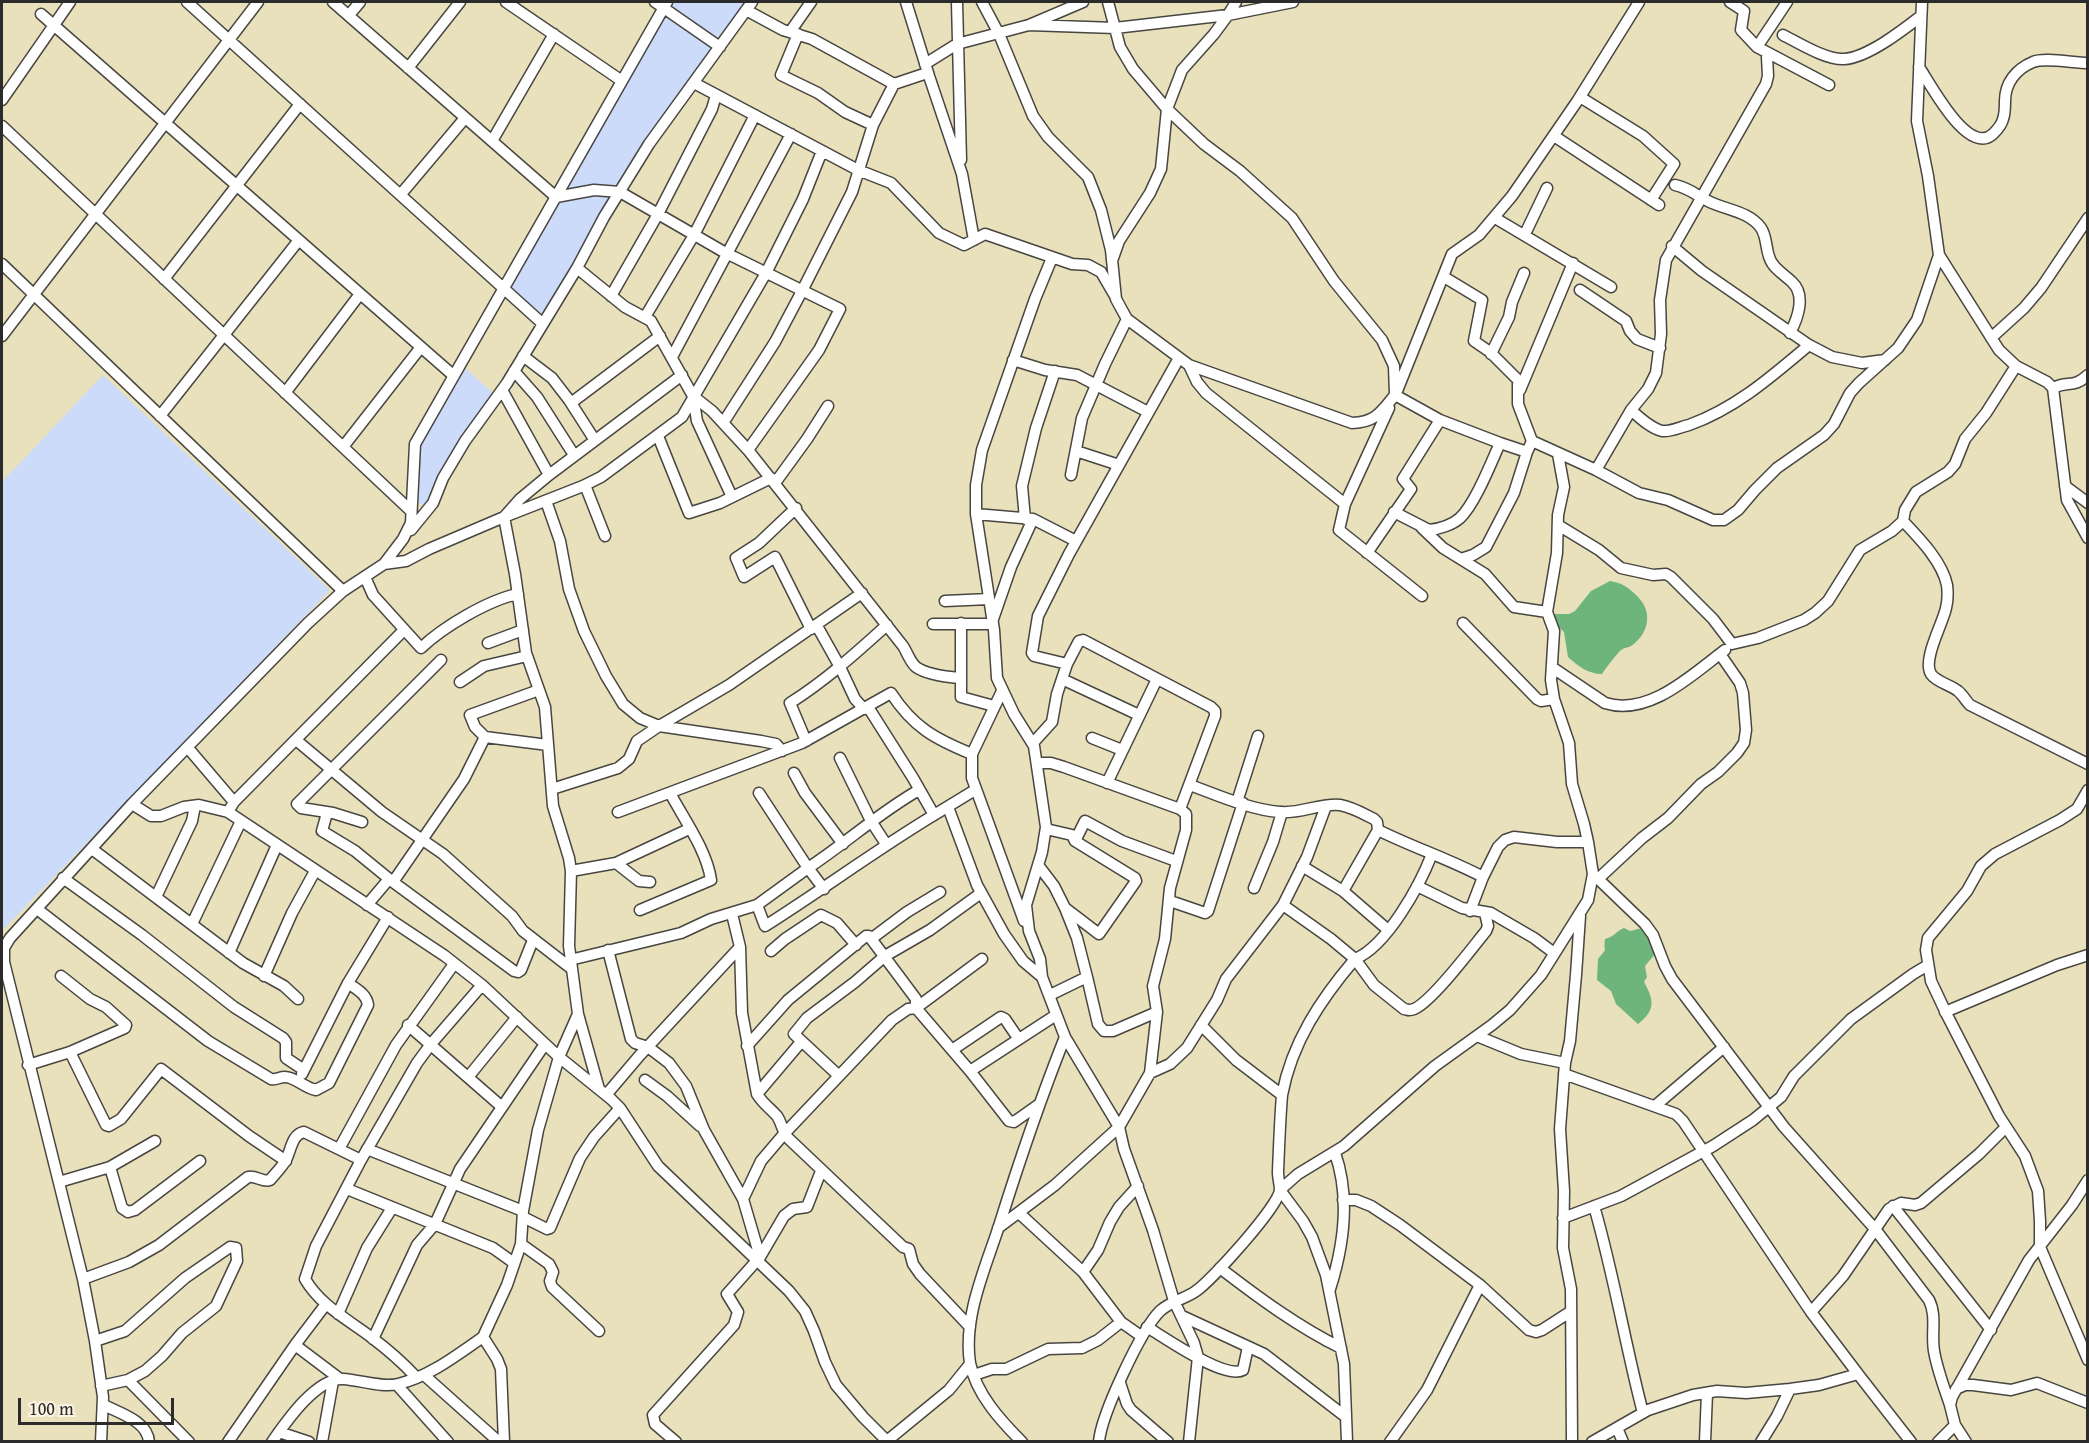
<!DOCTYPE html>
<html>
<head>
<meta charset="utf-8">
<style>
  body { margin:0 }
  #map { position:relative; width:2089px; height:1443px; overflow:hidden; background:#e9e0bc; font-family:"Gentium Book Plus",serif }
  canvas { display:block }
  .frame { position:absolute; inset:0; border:3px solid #2b2b2b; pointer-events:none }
  .scale { position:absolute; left:18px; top:1398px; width:156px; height:27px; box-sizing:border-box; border:3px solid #2b2b2b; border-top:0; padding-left:8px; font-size:18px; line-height:21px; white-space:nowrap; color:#2b2b2b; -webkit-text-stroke:4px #fcf5e5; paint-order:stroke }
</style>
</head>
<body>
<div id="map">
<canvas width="2089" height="1443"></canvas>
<div class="frame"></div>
<div class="scale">100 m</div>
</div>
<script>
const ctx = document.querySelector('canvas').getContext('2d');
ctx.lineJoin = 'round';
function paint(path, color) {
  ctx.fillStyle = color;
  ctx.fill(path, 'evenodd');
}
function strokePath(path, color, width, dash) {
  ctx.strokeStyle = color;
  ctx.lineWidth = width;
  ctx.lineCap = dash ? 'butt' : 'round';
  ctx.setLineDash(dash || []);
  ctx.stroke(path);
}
const built = new Path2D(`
  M667,2H752L649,144L543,324L504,288Z
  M461,364L497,397L428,510L412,497L415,444Z
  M103,375L330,590L3,930L2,482Z`);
const forest = new Path2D(`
  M1610,581C1623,583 1629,588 1638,597C1653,612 1649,634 1631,646C1627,648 1622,648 1619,652C1613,659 1607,666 1602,674C1588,674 1578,666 1568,657L1564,632L1555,624L1553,614H1569L1575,611L1591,591Z
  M1624,928L1630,931L1642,928L1648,932L1655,954L1645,966L1647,977L1644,982C1654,1000 1656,1010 1638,1024L1616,1004L1611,991L1597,980L1598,959C1609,946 1603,954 1605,939C1614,937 1616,931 1624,928Z`);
const street = new Path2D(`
  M187,2L543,324
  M333,2L556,197L594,190L620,192L724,252L840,309L819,350L748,450
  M506,2L622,81
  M655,2L720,47
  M906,2L929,76L962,174L974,240
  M957,2L961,160
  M982,2L999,34L1033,116L1048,137L1088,177L1101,210L1111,250L1116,299L1122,310L1127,319L1189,365L1197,382L1206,393L1345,504L1339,530L1422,596
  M1108,2L1120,47L1133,69L1167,109L1204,144L1240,171L1292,218L1334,281L1382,340L1394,366L1395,395C1381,412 1376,422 1352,423L1189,365
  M1730,2L1744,11L1741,30L1757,47L1829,85
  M1922,2L1917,121L1928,176L1939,255L1999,350L2016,366L2047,382L2053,388L2067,500L2088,538
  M41,14L454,376
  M349,15L360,2
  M1029,25L1115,28L1228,15L1293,2
  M790,32L811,2
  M798,34L781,75L818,93L845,112L873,125
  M1783,35C1799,43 1826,60 1844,59C1867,58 1903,30 1921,16
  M1757,47L1787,2
  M925,64L957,44L1029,25L1083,2
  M1919,67C1930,83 1968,157 1993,134C1997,130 2002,124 2003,119C2005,114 2005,107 2005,101C2005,83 2016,69 2033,62C2044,57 2074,63 2088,63
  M408,68L460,2
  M694,83L858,170L891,183L939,233L964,245L985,234L1072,264L1088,265L1101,272L1115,296
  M894,84L927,73
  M1580,97L1643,136L1674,164L1651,200
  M2,100L70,2
  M2,126L411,511
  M1554,136L1659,205
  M492,141L554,34
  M1675,185C1689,188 1696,195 1708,201C1725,210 1749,211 1761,228C1768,238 1765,253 1772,263C1777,271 1785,275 1792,282C1806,295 1798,318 1790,333
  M401,194L465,118
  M1495,218L1611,287
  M1525,234L1547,188
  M1672,246L1702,271L1809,345L1832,357L1862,363L1885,360
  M1052,258L1035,299L982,450L976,485V514L994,630L997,678L1014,714L1034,746L1046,827L1042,852L1026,905L1029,931L1040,959L1042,977L1065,1037L1119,1127L1124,1149L1153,1230L1174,1301L1194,1343L1198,1357L1189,1442
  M1113,258L1119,241L1150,193L1161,169L1167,109L1182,70L1214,34L1228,15L1236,2
  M2,264L343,591
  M577,268L625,307L651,321L693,396L712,411L748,450L903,646C907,652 910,662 916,667C927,675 948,677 960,678
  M1444,277L1482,300L1474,341L1490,352L1518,380V404L1532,441
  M164,279L300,104
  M1580,290L1626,321L1630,331L1637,339L1660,348
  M611,296L658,214L712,109L716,95
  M645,317L694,235L755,115
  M2,336L258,2
  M1991,338L2024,308L2041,288L2088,218
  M1491,354L1509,317L1512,302L1524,273
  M523,356L552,378L569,400L594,439
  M672,357L791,134
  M1013,360L1045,370L1077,375L1148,412
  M514,371L537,397L574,455
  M2053,388C2068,380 2073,389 2088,375
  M502,390L549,475
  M1520,390L1573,263
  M1397,391L1452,254L1479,235L1512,196L1578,100L1639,2
  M285,393L360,294
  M1395,395L1440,420L1500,443
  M693,396L697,421L732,497
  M571,403L660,336
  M1631,410C1639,417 1650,428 1662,431C1671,432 1680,427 1689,425C1736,408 1771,377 1809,345
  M160,416L299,240
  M723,423L775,342L802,291L852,192L873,125L894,84L812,39L783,30L746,10
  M658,436L689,513L720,503L771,478
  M343,447L421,347
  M1076,451L1119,465
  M1596,470L1631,410L1648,389L1656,373L1661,334L1660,300L1666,260L1766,84L1768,76L1767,57
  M1071,475L1082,418L1105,364L1127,319
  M775,483L807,439L828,406
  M585,485L605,536
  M2065,486L2088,503
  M546,501L560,541L569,589L584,631L606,676L623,704L640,718L659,726L761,741L776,744L782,751
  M1345,504L1389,408
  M796,508L759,543L736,558L744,577L775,557L811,629
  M1394,512L1429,530C1439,529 1452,525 1460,518C1475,504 1491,463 1500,443L1527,452L1532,441L1596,470L1639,493L1668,500L1713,520H1724L1738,510L1755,490L1777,468L1824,435L1834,424L1850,393L1859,383L1898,348L1917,320L1939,255
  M976,514L1033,519L1076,541
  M1025,519L1022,486L1036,428L1055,371
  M1903,521C1919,538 1942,561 1947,585C1948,593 1948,600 1946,608C1943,623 1922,660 1931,674C1936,682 1951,685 1958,691C1963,695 1966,701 1970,705L2088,764
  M1558,525L1599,550L1621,568L1653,575L1666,574L1671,577L1713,619L1732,644L1758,638L1804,620L1815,613L1828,601L1860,550L1892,531L1903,521L1905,510L1916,492L1948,472L1955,464L1965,439L1986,413L2016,366
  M1422,528L1443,548L1485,574L1514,607L1547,612
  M411,530L433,503L443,478L465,441L507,383L577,268L604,217L649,144L752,2
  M1367,553L1411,489L1403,479L1440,420
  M1461,559L1473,555L1486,547L1514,493L1527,452
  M384,564L406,561L429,549L504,517L583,486L601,477L682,417L766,273L803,199L822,151
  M365,577L373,595L421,648C443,627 488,600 518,594
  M945,601L989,599
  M993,619L1011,567L1033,519
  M961,623V697L994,706
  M1463,623L1537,699L1541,701L1554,699
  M933,624H993
  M817,626L840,667L855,699L864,709
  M488,643L523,630
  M1067,664L1034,656L1032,653L1038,616L1069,554L1179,358
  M1553,668L1605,703C1649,717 1693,674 1725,650
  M1062,679L1139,715
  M460,682L484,666L527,656
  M539,690L470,715L475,727L485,737L548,745
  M1002,691L972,754V778L1024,921
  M868,707L913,778L934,815L975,790
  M1092,738L1122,750
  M296,740L382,812L443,854L512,916L523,931L572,969
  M806,741L790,703C825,681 856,653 887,625
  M1033,743L1052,722L1057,694L1067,664L1079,641L1083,640L1211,707L1215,711V716L1180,809
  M188,748L234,802
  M840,758L871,821L886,844
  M794,773L805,793L843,844
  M1107,783L1157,679
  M1190,785C1217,795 1251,810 1280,812C1300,814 1320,803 1340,805C1352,807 1364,814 1374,819L1377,822L1378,830C1412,847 1449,859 1483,877L1498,847L1505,840L1514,837L1557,842H1588
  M552,789L618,768L629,759L637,741L659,726L729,685L862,593
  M2088,790L2077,809L2060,820L1995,854L1981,866L1967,891L1928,938L1926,950L1931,981L1947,1015L1999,1116L2025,1156L2038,1191L2040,1221V1247L2088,1360
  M1237,802L1258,736
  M132,804L151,816H161L184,807L199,805L228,812L445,956L482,985L559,1057L611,1099L620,1108L658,1166L789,1291L805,1311L814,1331L825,1362L836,1385L863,1417L888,1442
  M948,807L977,885L1004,934L1023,961L1042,977
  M228,812L234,802L404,630
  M618,812L802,743L891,693C913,727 935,739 972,754
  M327,813L322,831L355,851L393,882L514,971L518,972L521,970L533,940
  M362,822L333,813L301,808L297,804L441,660
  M1075,841L1085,821L1122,841L1176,861
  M92,849L243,963L284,986L298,999
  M1432,854C1420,885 1387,946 1355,959L1374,985L1404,1009C1409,1010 1409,1011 1414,1009C1432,1002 1472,948 1486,931L1488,926L1485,913
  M616,863L689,829
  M1038,865L1054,886L1065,908L1099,934L1136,881L1135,878L1075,841L1072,835L1046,829
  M1302,866L1343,891L1378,830
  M571,871L616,863L639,881L650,882
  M1593,874L1645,924L1653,935L1665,966L1672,979L1784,1127L1875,1229L1929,1300C1937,1316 1931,1333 1934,1351C1937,1369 1944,1387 1950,1405
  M63,878L142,935L234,1007L283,1038L286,1042V1058L304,1070
  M1598,879L1642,838L1668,818L1701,784L1718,772L1737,753L1744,743L1746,730L1743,693L1740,683L1720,654
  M393,882L464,779L485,737
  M1417,886L1462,908L1491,913L1534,938L1554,953
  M1254,888L1273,842L1282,812
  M824,889L808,868C846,843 880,812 919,790
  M1343,891L1388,930
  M156,897L192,821L195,806
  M1170,901L1205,913L1208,911L1243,803
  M367,905L389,879
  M757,905L765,926C822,890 876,850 934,815
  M37,909L208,1041L271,1079C277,1080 279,1077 285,1077C295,1077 305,1088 316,1090L329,1083L368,1005C367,994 356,989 348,983
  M640,910L711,880C707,851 684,819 670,793
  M1470,911L1483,877
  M732,914L740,947L742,1013L757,1094C763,1104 770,1108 777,1116C782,1123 782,1132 789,1139L903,1247L909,1249L913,1264L920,1274L970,1327
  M192,924L241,821
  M871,939L907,912L940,892
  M608,950L631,1039L635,1043L648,1047L669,1063L686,1086L704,1130L743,1199L760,1257L727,1294L738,1312L734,1325L653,1415L655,1424L676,1442
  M771,951L785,939L821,915L837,923L856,945
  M229,953L277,845
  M570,960L681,933L711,919L757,905L808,868L759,793
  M264,976L292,913L315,871
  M1087,977L1098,1024L1104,1031H1113L1157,1012
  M1050,995L1087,977L1077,938L1065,908
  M1945,1012L2057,965L2088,955
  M578,1014L599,1089
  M408,1025L502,1107
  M1477,1036L1521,1054L1565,1063
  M747,1046L788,1000L866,936H869L916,999V1008L970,1071L1009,1121L1014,1122L1038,1105
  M952,1050L1001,1017L1005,1019L1018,1038
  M70,1052L106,1125L109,1126L121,1119L161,1069L249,1136L286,1161
  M28,1065L70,1052L125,1028L126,1025L106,1007L90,999L61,976
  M970,1071L1056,1015
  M1150,1073L1170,1064L1187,1048L1217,1000L1226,979L1283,905L1307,857L1326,806
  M302,1074L348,983L388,917
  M1564,1074L1676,1114L1683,1121L1811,1312
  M838,1075L794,1034L807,1018L855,982L885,956L930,930L981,893
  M469,1076L517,1017
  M645,1080L667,1096L700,1126
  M757,1094L801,1042
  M606,1095L640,1055L740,947
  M1282,1095C1292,1042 1321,999 1355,959L1331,939L1283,905
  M1655,1106L1724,1047
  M339,1149L396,1045L454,964
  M367,1149L523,1211
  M110,1167L122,1208L128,1212L135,1210L200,1161
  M59,1182L110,1167L155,1141
  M347,1189L493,1248L514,1263
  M743,1199L761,1161L784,1134L892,1020L908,1009L916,1008L982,959
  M1343,1200H1356L1371,1206L1400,1225L1480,1285L1529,1330L1536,1332L1542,1330L1570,1312
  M1594,1206C1614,1275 1625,1344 1643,1413
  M1893,1206L1991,1330
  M1019,1213L1083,1272L1121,1322L1141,1336
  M523,1217L547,1229L550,1228L580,1158L594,1137L620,1108
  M1563,1218L1621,1196L1713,1146L1753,1120L1781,1097L1794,1076L1851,1019L1913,974L1928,965
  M998,1228L1055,1185L1119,1127L1150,1073L1157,1012L1153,986L1165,939L1170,888L1186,830V814L1180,809L1064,767L1051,763H1037
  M521,1244L549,1264L553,1272L550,1281L552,1287L599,1331
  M760,1257L784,1216L793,1209L807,1207L821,1171
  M1220,1268C1259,1298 1297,1326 1341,1348
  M1083,1272L1098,1250L1110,1222L1119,1207L1138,1186
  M83,1279L129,1262L159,1245L248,1177C256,1175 263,1183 270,1180C275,1174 282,1167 286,1160C291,1150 292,1134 304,1132L361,1160
  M1330,1289C1344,1245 1350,1196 1335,1153
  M338,1314L367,1248L392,1208
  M1182,1316L1264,1354L1346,1417
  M1147,1327C1165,1338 1225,1380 1243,1370L1248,1347
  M373,1339L417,1245L435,1224L460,1169L545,1044
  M95,1341L125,1331L185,1278L230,1247L236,1248L237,1261L216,1306L182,1333L162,1356L145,1371L128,1380L101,1386
  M295,1345L340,1379
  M1858,1374L1811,1312L1843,1276L1889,1209L1901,1203L1915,1205L1921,1203L1979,1154L2006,1127
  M424,1375L499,1442
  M974,1375L992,1369H1006L1048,1349L1082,1348L1098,1340L1121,1322
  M416,1377C403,1363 387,1349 371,1337C347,1319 320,1305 305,1279L316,1246L361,1160L417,1063L431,1044L482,985
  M128,1380L189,1442
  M1120,1383L1127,1404L1131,1410L1168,1442
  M397,1385L448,1442
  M1956,1389L1965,1385H1973L2011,1390L2037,1383L2088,1403
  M104,1405C119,1413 148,1421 149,1442
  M1955,1425L1966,1442
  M1617,1428L1623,1442
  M279,1432L309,1442
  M888,1440L949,1390L970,1364
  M101,1442L103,1397L95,1341L83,1279L4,962V948L10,938L132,804L308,623L343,591L384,564L403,539L411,523L415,444L667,2
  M228,1442L295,1345L326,1304
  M272,1442C286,1422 316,1378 343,1379C361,1380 381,1388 398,1384C429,1377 457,1355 483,1337
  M322,1442L333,1381
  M504,1442L501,1369L497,1359L483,1337L507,1285L521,1244L523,1211L538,1130L559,1057L578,1014L569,946L571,871L569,858L553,806L545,707L526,653L515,574L504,517L520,499L549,475L682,375
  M1022,1442C1001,1421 976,1394 970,1363C963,1317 985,1269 999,1226C1019,1162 1040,1100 1065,1037
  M1099,1442C1101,1415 1141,1330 1160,1311C1171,1301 1185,1299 1196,1291C1211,1281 1279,1206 1280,1190C1280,1185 1278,1178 1278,1172C1279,1146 1280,1120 1282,1095L1236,1060L1201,1025
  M1347,1442L1344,1364L1326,1275L1312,1237L1303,1221L1280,1190L1298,1174L1344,1146L1435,1066L1492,1025L1510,1010L1541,975L1588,900L1593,874L1588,842L1584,824L1572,784L1569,743L1554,699L1551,680L1554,631L1547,612L1557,553L1558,515L1564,487L1558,454
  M1390,1442L1427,1390L1480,1285
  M1572,1442L1571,1289L1563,1248L1564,1191L1560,1129L1565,1063L1570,1041L1576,975L1580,916
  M1592,1442L1648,1410L1693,1395L1717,1391L1746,1393L1790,1389L1819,1385L1858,1374L1911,1442
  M1705,1442L1707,1393
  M1761,1442L1777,1416L1790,1389
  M1938,1442L1955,1425L1950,1405L1952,1397L2029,1260L2072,1205L2088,1180`);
paint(built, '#cddbfa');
paint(forest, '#6db57b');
strokePath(street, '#484641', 13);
strokePath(street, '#fff', 10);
</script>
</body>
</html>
